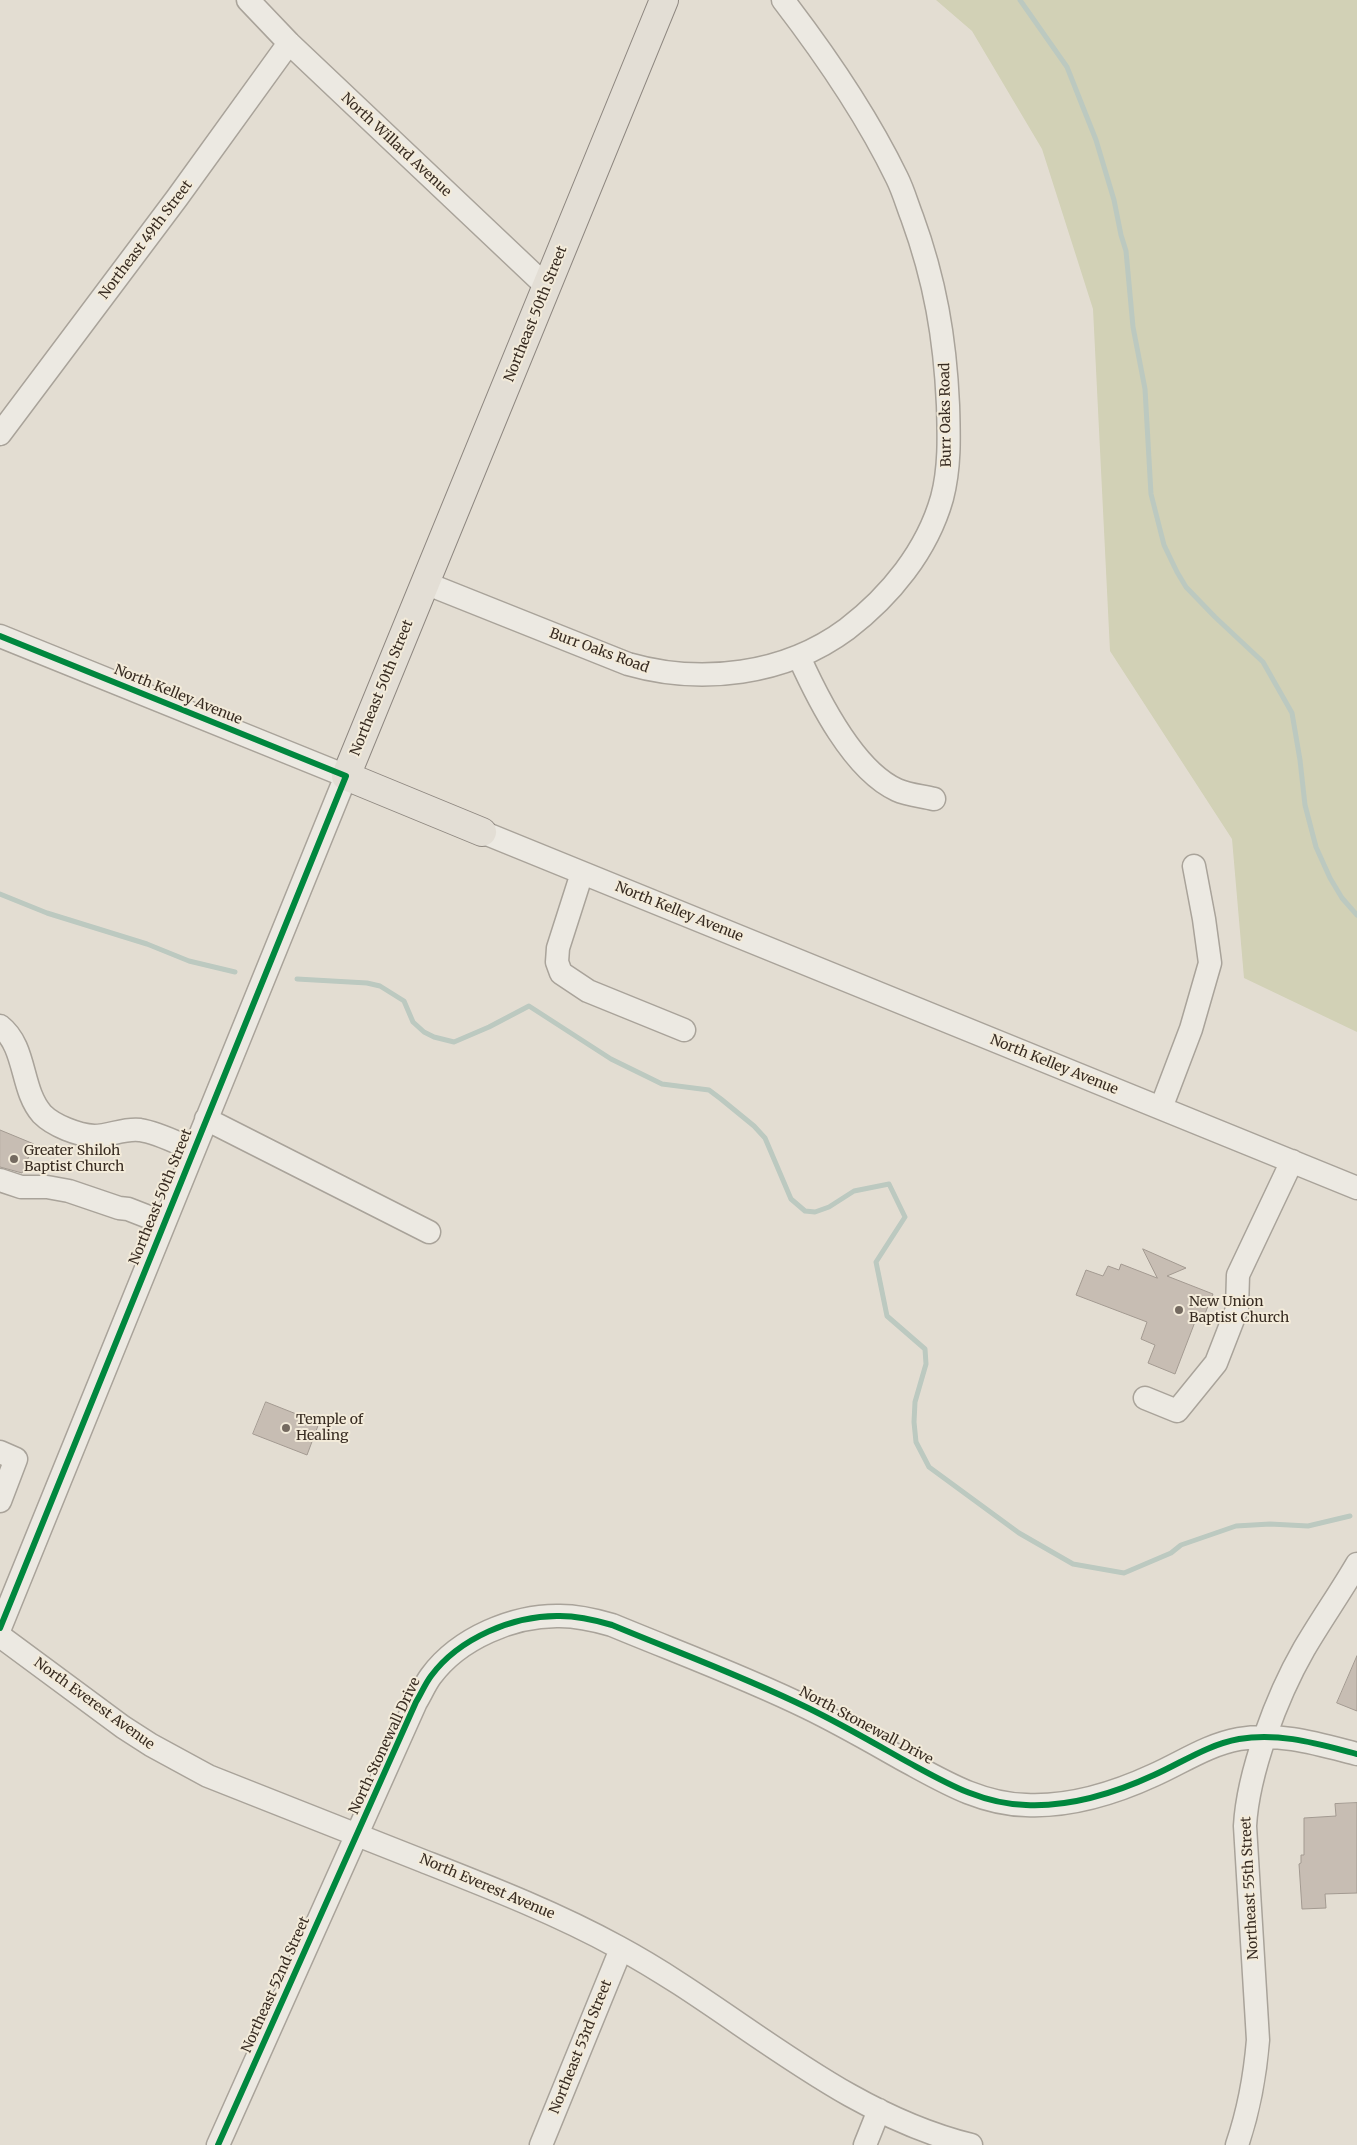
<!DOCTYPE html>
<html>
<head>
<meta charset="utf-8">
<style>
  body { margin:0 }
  canvas { display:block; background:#e3ddd2 }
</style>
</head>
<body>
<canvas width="1357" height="2145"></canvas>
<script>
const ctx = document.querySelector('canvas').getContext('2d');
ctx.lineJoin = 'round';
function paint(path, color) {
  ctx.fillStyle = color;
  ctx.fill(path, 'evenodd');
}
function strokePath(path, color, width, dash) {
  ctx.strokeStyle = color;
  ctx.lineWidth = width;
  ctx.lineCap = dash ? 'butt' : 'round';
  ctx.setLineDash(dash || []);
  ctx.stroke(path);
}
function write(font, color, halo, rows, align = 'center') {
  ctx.font = font + ' Merriweather,serif';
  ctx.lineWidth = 4;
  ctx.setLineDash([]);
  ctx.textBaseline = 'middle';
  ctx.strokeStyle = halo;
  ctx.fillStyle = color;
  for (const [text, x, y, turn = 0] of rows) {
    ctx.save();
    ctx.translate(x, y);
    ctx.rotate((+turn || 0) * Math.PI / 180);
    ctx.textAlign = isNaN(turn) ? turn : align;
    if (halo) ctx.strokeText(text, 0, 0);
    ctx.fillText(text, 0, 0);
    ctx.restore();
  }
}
const green = new Path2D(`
  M936,0H1357V1032L1244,978L1232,839L1110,651L1093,309L1042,149L972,31Z`);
const stream = new Path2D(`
  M1020,0L1067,67L1096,140L1114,200L1121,235L1126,251L1133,327L1145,389L1151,494L1164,545L1177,572L1186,587L1215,617L1263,662L1292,713L1300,760L1305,805L1316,847L1330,878L1342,898L1357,915
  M0,894L47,913L147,944L189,961L235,972
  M297,979L367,983L380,986L404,1001L413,1022L424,1032L434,1037L454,1042L489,1027L529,1006L611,1059L662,1084L709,1090L721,1099L754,1126L765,1138L791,1199L805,1211L815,1212L829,1207L854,1191L889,1184L905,1217L876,1262L887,1316L925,1349L926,1364L915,1402L914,1422L916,1442L929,1467L1019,1533L1073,1564L1124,1573L1171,1553L1181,1545L1236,1526L1270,1524L1308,1526L1350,1516`);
const building = new Path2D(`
  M0,1130L34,1144L22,1173L0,1167Z
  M1143,1249L1186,1268L1167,1276L1213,1294L1204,1316L1198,1314L1175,1374L1148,1363L1155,1345L1141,1339L1147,1322L1076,1295L1086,1270L1103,1276L1108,1266L1119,1270L1121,1264L1157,1278Z
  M266,1402L319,1423L307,1455L253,1434Z
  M1357,1656V1711L1337,1703Z
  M1357,1803V1893L1325,1894L1326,1908L1302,1909L1299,1864L1301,1863V1855H1304V1818L1336,1816L1335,1804Z`);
const minor = new Path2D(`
  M248,0L289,43L547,287
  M0,434L177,198L289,43
  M425,583L628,664C701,685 785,675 847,629C890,596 927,551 942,498C950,468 949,436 948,405C945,338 935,280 912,217C907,204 903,190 897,178C866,114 826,56 783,0
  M0,636L346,776L0,1628
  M799,657C818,699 853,770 897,790C908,795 922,796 934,799
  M482,832L1357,1188
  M582,873L558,948L557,962L561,973L588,991L684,1030
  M0,1026C27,1047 20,1089 42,1114C54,1126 78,1135 94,1136C110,1136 124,1128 140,1130C159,1133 177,1143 194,1150
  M1161,1108L1191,1029L1210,963L1204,919L1194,866
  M206,1119L429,1232
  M0,1180L21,1187H47L69,1191L119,1208L128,1209L164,1223
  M1145,1398L1177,1411L1216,1363L1237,1309L1238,1275L1292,1161
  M0,1452L16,1459L0,1501
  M0,1636L123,1727L151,1745L208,1776C280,1805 351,1832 423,1861C489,1887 556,1913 618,1947C737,2011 837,2112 971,2145
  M218,2145L416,1702C421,1694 425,1684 431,1676C459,1638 514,1615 560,1616C578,1616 595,1620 612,1625C677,1652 745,1677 808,1708C841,1724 872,1742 904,1760C943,1781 980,1804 1026,1805C1069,1807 1115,1793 1154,1775C1183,1762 1207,1745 1239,1739C1280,1732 1318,1744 1357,1754
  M541,2145L621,1949
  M865,2145L879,2110
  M1237,2145C1249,2110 1255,2076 1258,2040L1245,1826C1248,1772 1277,1696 1304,1649C1321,1620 1340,1593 1357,1564`);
const major = new Path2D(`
  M482,832L346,776L664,0`);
const cycleway = new Path2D(`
  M0,636L346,776L0,1628
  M218,2145L416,1702C421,1694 425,1684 431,1676C459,1638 514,1615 560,1616C578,1616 595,1620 612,1625C677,1652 745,1677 808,1708C841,1724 872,1742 904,1760C943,1781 980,1804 1026,1805C1069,1807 1115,1793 1154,1775C1183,1762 1207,1745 1239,1739C1280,1732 1318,1744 1357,1754`);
const markers = [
  [14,1159,5,"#746a60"],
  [1179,1310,5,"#746a60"],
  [286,1428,5,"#746a60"]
];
const streetNames = [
  ["North Willard Avenue",396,145,43],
  ["Northeast 49th Street",146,240,-53],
  ["Northeast 50th Street",536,314,-68],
  ["Burr Oaks Road",946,415,-91],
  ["Burr Oaks Road",599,651,20],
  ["Northeast 50th Street",382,688,-68],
  ["North Kelley Avenue",178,695,22],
  ["North Kelley Avenue",679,912,22],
  ["North Kelley Avenue",1054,1065,22],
  ["Northeast 50th Street",161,1197,-68],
  ["North Everest Avenue",94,1704,36],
  ["North Stonewall Drive",866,1726,28],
  ["North Stonewall Drive",385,1746,-65],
  ["North Everest Avenue",487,1887,23],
  ["Northeast 55th Street",1250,1888,-93],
  ["Northeast 52nd Street",276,1985,-66],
  ["Northeast 53rd Street",581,2047,-68]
];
const poiNames = [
  ["Greater Shiloh",24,1151],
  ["Baptist Church",24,1167],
  ["New Union",1189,1302],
  ["Baptist Church",1189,1318],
  ["Temple of",296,1420],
  ["Healing",296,1436]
];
paint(green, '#d2d1b6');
strokePath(stream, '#bcc9c0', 5);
paint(building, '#c7bdb3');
strokePath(building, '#a39a91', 1);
strokePath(minor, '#a9a39a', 25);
strokePath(major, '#8f8881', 30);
strokePath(minor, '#ece9e2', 22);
strokePath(major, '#e3ded5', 28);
strokePath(cycleway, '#00873e', 6);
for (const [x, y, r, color] of markers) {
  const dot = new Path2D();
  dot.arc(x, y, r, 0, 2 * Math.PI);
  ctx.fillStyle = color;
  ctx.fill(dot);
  strokePath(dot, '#f3ebda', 2);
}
write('14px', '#382c22', '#f3ebda', streetNames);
write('14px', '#382c22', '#f3ebda', poiNames, 'left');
</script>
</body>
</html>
